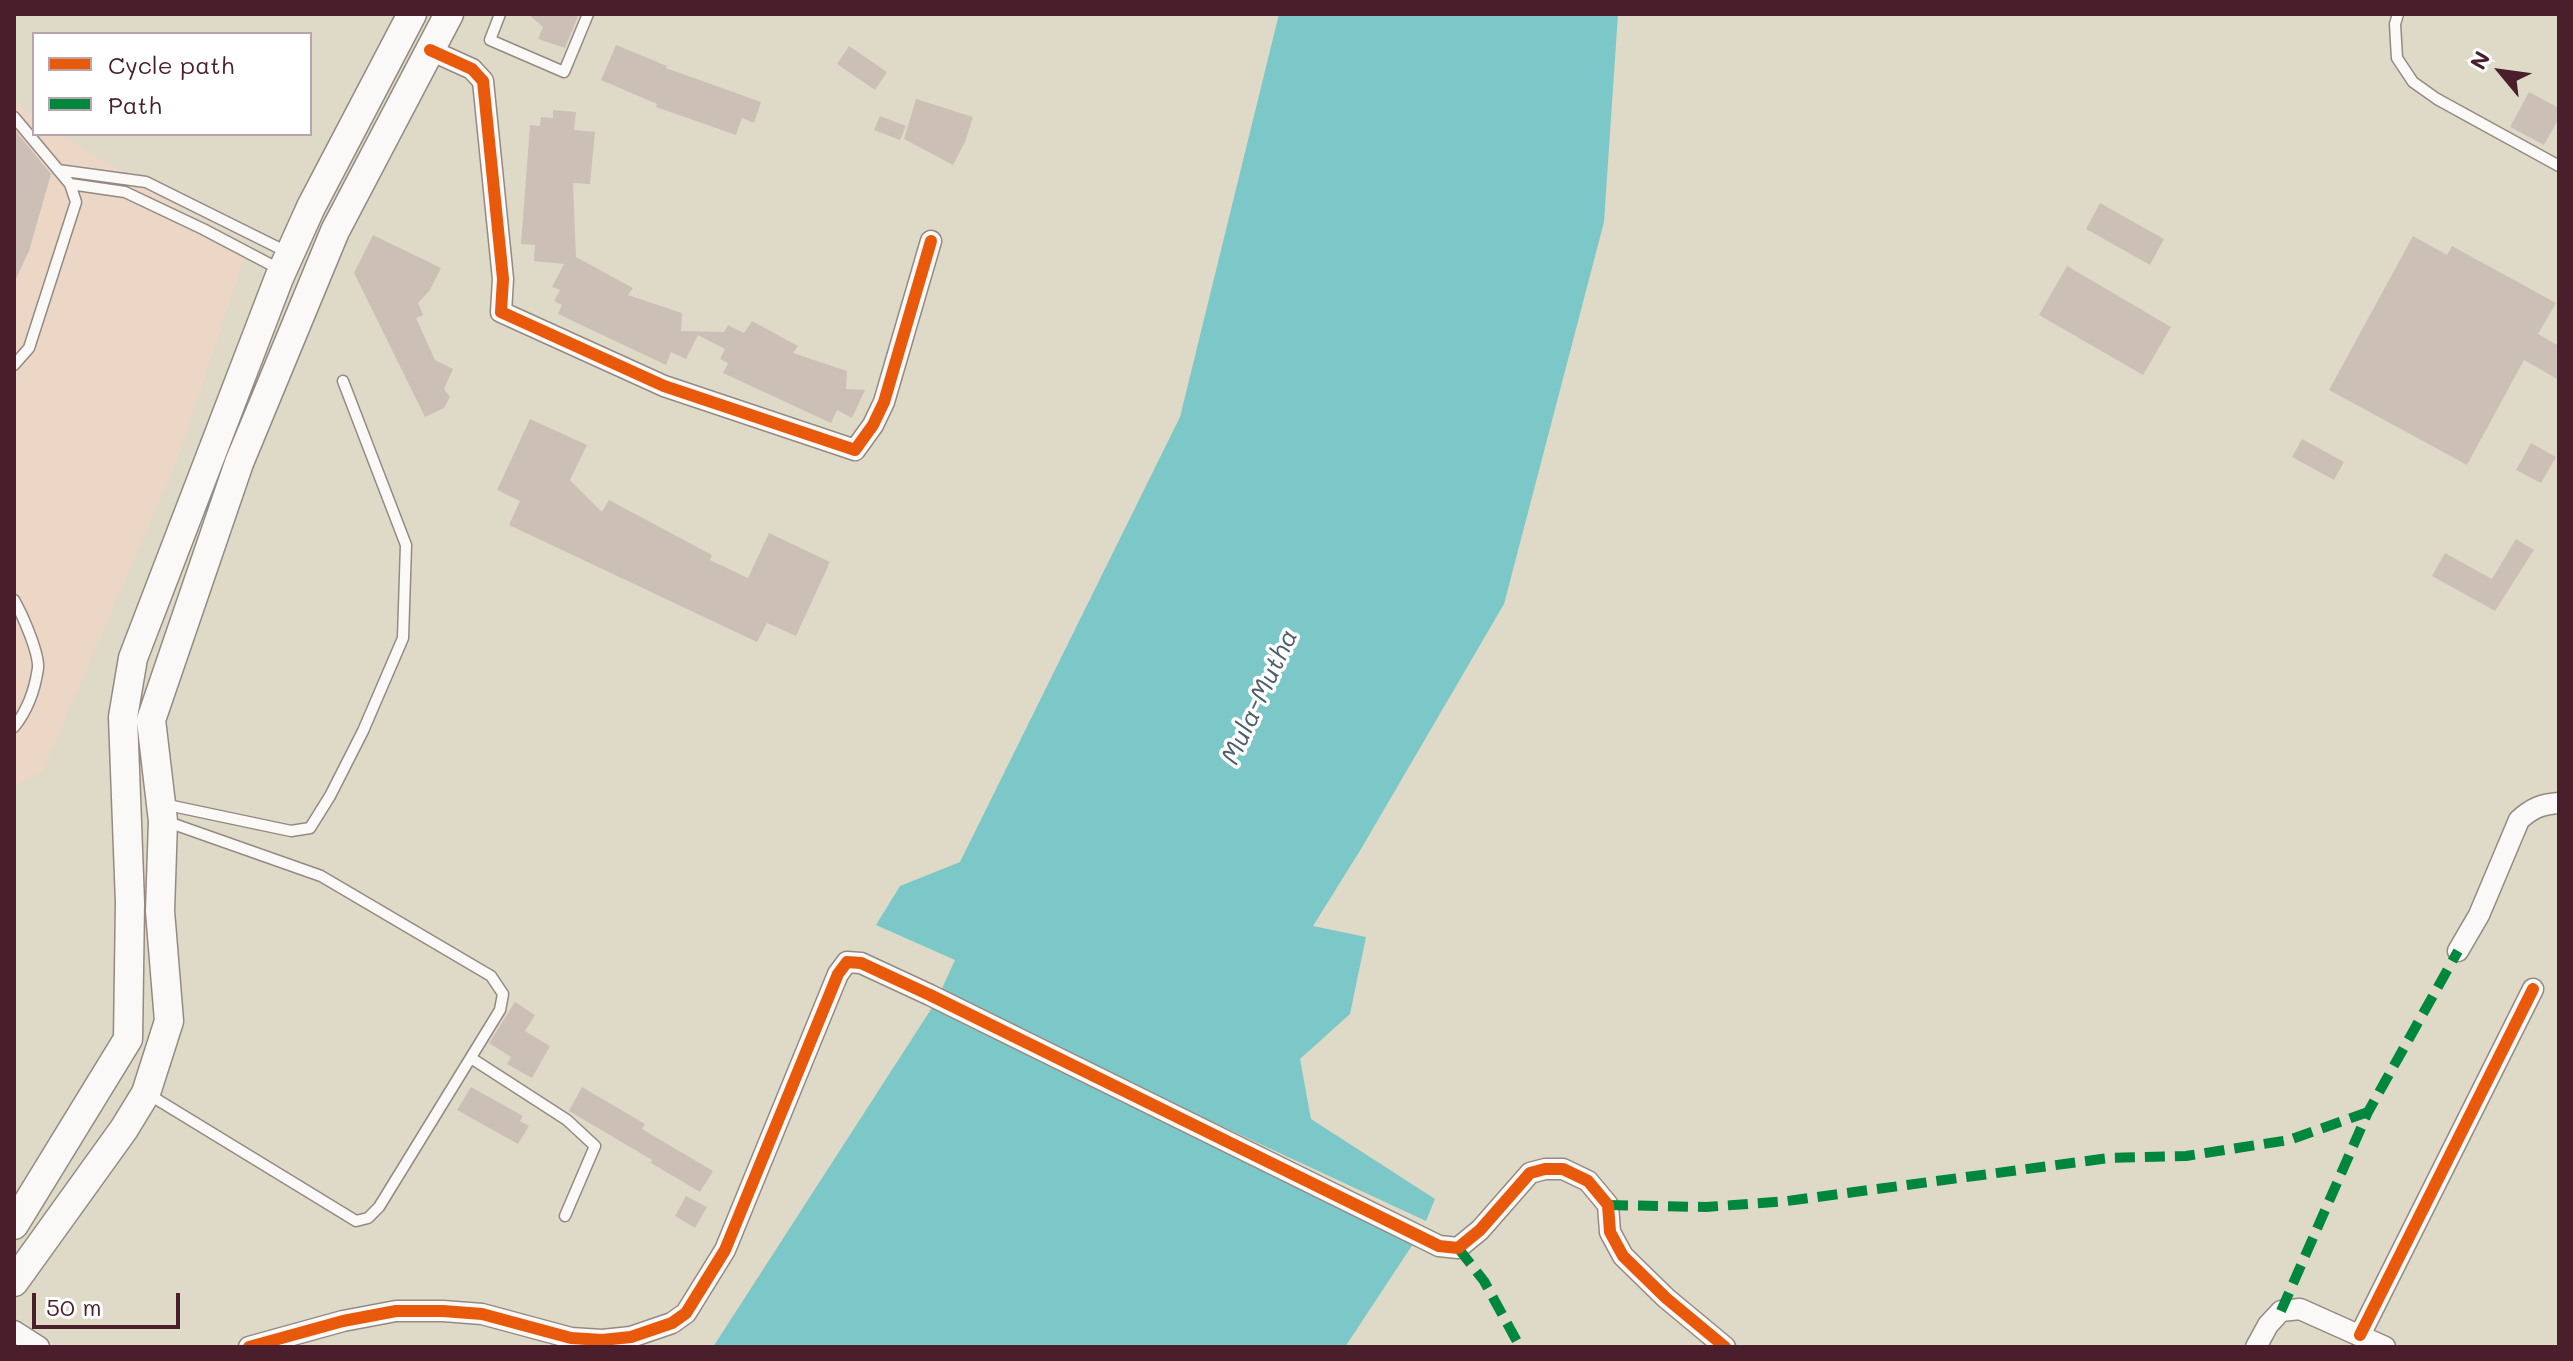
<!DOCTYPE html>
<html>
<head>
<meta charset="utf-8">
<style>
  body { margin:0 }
  #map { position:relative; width:2573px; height:1361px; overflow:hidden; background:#dfdac7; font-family:Mali,sans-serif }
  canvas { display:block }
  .frame { position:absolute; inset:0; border:16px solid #4a1f2b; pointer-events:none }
  .legend { position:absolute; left:32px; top:32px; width:280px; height:104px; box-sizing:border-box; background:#fff; border:2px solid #b7a5aa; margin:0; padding:10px 14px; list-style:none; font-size:24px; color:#4a1f2b }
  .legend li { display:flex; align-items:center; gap:16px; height:40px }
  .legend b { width:40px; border:2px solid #b7a5aa }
  .north { position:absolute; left:2461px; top:32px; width:80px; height:80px; -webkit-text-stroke:6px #fff; paint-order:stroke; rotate:299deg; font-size:22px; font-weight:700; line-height:32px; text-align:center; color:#4a1f2b }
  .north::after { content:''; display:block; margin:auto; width:28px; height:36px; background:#4a1f2b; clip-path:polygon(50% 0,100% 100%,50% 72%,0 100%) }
  .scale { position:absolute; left:32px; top:1293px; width:148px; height:36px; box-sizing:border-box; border:4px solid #4a1f2b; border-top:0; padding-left:10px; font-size:24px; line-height:28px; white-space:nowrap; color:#4a1f2b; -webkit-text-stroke:6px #fff; paint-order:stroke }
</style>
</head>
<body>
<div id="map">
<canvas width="2573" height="1361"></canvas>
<div class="frame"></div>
<ul class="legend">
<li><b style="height:10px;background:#e8590c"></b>Cycle path</li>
<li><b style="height:10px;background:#00873e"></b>Path</li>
</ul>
<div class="north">N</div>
<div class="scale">50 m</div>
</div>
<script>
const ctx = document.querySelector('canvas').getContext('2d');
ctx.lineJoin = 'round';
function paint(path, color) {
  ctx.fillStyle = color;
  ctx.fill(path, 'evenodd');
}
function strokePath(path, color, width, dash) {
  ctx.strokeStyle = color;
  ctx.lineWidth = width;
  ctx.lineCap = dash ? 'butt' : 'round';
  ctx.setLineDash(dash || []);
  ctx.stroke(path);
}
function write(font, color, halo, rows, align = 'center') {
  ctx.font = font + ' Mali,sans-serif';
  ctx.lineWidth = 7;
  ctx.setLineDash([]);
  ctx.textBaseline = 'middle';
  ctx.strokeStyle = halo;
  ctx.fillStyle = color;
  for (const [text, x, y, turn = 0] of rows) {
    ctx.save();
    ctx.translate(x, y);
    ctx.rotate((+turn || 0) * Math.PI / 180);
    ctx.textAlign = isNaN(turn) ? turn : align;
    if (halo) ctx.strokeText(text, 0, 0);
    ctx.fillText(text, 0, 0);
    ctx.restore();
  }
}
const built = new Path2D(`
  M14,102L34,116V134H61L246,252L177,460L43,771L14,786Z`);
const water = new Path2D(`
  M1279,14H1618L1604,222L1504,604L1361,849L1313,926L1366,937L1350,1014L1300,1059L1311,1119L1435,1199L1426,1221L939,995L955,960L876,925L900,886L960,862L1180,417Z
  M937,1000L1419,1235L1345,1347H713Z`);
const building = new Path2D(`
  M528,14H579L565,48L538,39L543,27Z
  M616,45L667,66L666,68L761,102L754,123L742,118L736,135L656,107L657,104L601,80Z
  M849,46L887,72L875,90L837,64Z
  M2529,92L2559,108V118L2544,145L2510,127Z
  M916,99L973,117L965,142L953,165L904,139Z
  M553,110L576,112L574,130L595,132L590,184L573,183L576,257L633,288L628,295L682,313L681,331L724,332L728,325L744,333L752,321L798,346L793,353L847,371L846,389L865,390L852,418L837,410L831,423L723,373L728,363L720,359L725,349L698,335L686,359L671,352L666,365L558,314L562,305L554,301L560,290L552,287L564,264L534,261L535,245L521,244L530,125L540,126L541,117L553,118Z
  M880,116L906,126L900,140L874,130Z
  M14,129L51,174L29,251L14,283Z
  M2100,203L2164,239L2150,265L2086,229Z
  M373,235L441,268L430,290L418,303L423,315L416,318L435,360L453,369L444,389L450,397L444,408L425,417L354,273Z
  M2413,236L2447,255L2452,246L2556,303L2538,334L2559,346V380L2524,360L2467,465L2329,390Z
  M2067,266L2171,327L2143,375L2039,315Z
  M530,419L587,445L570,480L602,512L609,500L712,555L710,560L748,578L769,533L830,562L796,636L767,623L757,642L509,525L520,501L497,490Z
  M2302,439L2344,462L2334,480L2292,457Z
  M2531,443L2556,457L2541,483L2516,470Z
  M2516,539L2534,550L2495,611L2432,576L2445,553L2492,579Z
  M515,1002L535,1015L525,1031L550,1046L532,1078L507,1064L511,1057L489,1043Z
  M471,1087L523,1116L520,1121L529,1126L518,1144L457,1110Z
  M582,1087L645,1124L642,1129L713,1171L700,1192L651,1163L652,1160L569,1111Z
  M686,1196L707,1207L695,1228L675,1216Z`);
const lane = new Path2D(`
  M500,14L490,40L564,72L588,14
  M2398,14L2395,24L2397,58L2413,82L2437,99L2559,166
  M14,117L70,184L76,202L29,348L14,365
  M58,170L146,182L287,252
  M70,184L125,192L203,229L281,270
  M14,600C22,614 39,652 38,668C35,689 27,711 14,727
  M163,804L291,831L310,828L330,796L363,731L403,638L406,545L343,381
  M471,1058L567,1120L595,1146L565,1216
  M148,1094L356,1221L368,1218L379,1207L500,1010L503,994L491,976L321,876L165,821`);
const street = new Path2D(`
  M430,50L472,69L483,81L503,279L501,312L664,386L855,450L873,425L884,402L931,241
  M2458,951L2479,915L2519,820C2532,808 2542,804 2559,803
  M14,1331L39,1347
  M2360,1335L2533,989
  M249,1347L343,1321L396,1311H443L482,1314L571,1338L602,1340L631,1337L672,1323L686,1313L725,1250L838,974L847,962L861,963L930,995L1439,1246L1458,1248L1480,1230L1530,1173L1545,1169H1563L1588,1181L1608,1205L1610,1232L1623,1256L1666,1298L1725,1347
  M2256,1347L2268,1325L2281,1311L2300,1309L2385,1347`);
const secondary = new Path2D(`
  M14,1225L128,1039L130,903L123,717L133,658L279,278L311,207L412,14
  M14,1282L124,1129L146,1093L169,1021L160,911L163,821L151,720L239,463L335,231L449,14`);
const quiet = new Path2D(`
  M1608,1205L1706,1207L1787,1201L2109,1158L2186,1156L2289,1140L2368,1112
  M1458,1248L1484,1281L1520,1347
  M2281,1311L2368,1112L2458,951`);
const cycleway = new Path2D(`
  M430,50L472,69L483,81L503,279L501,312L664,386L855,450L873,425L884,402L931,241
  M2360,1335L2533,989
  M249,1347L343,1321L396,1311H443L482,1314L571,1338L602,1340L631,1337L672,1323L686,1313L725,1250L838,974L847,962L861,963L930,995L1439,1246L1458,1248L1480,1230L1530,1173L1545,1169H1563L1588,1181L1608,1205L1610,1232L1623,1256L1666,1298L1725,1347`);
const waterNames = [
  ["Mula-Mutha",1260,697,-65]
];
paint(built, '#ecd6c6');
paint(water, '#7cc7c8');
paint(building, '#ccc0b6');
strokePath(lane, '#948a82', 13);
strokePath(street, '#948a82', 23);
strokePath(secondary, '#948a82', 31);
strokePath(lane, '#faf9f7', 10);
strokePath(street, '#faf9f7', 20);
strokePath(secondary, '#faf9f7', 28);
strokePath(quiet, '#00873e', 10, [20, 10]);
strokePath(cycleway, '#e8590c', 12);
write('italic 26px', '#4d5f6a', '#fff', waterNames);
</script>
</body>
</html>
